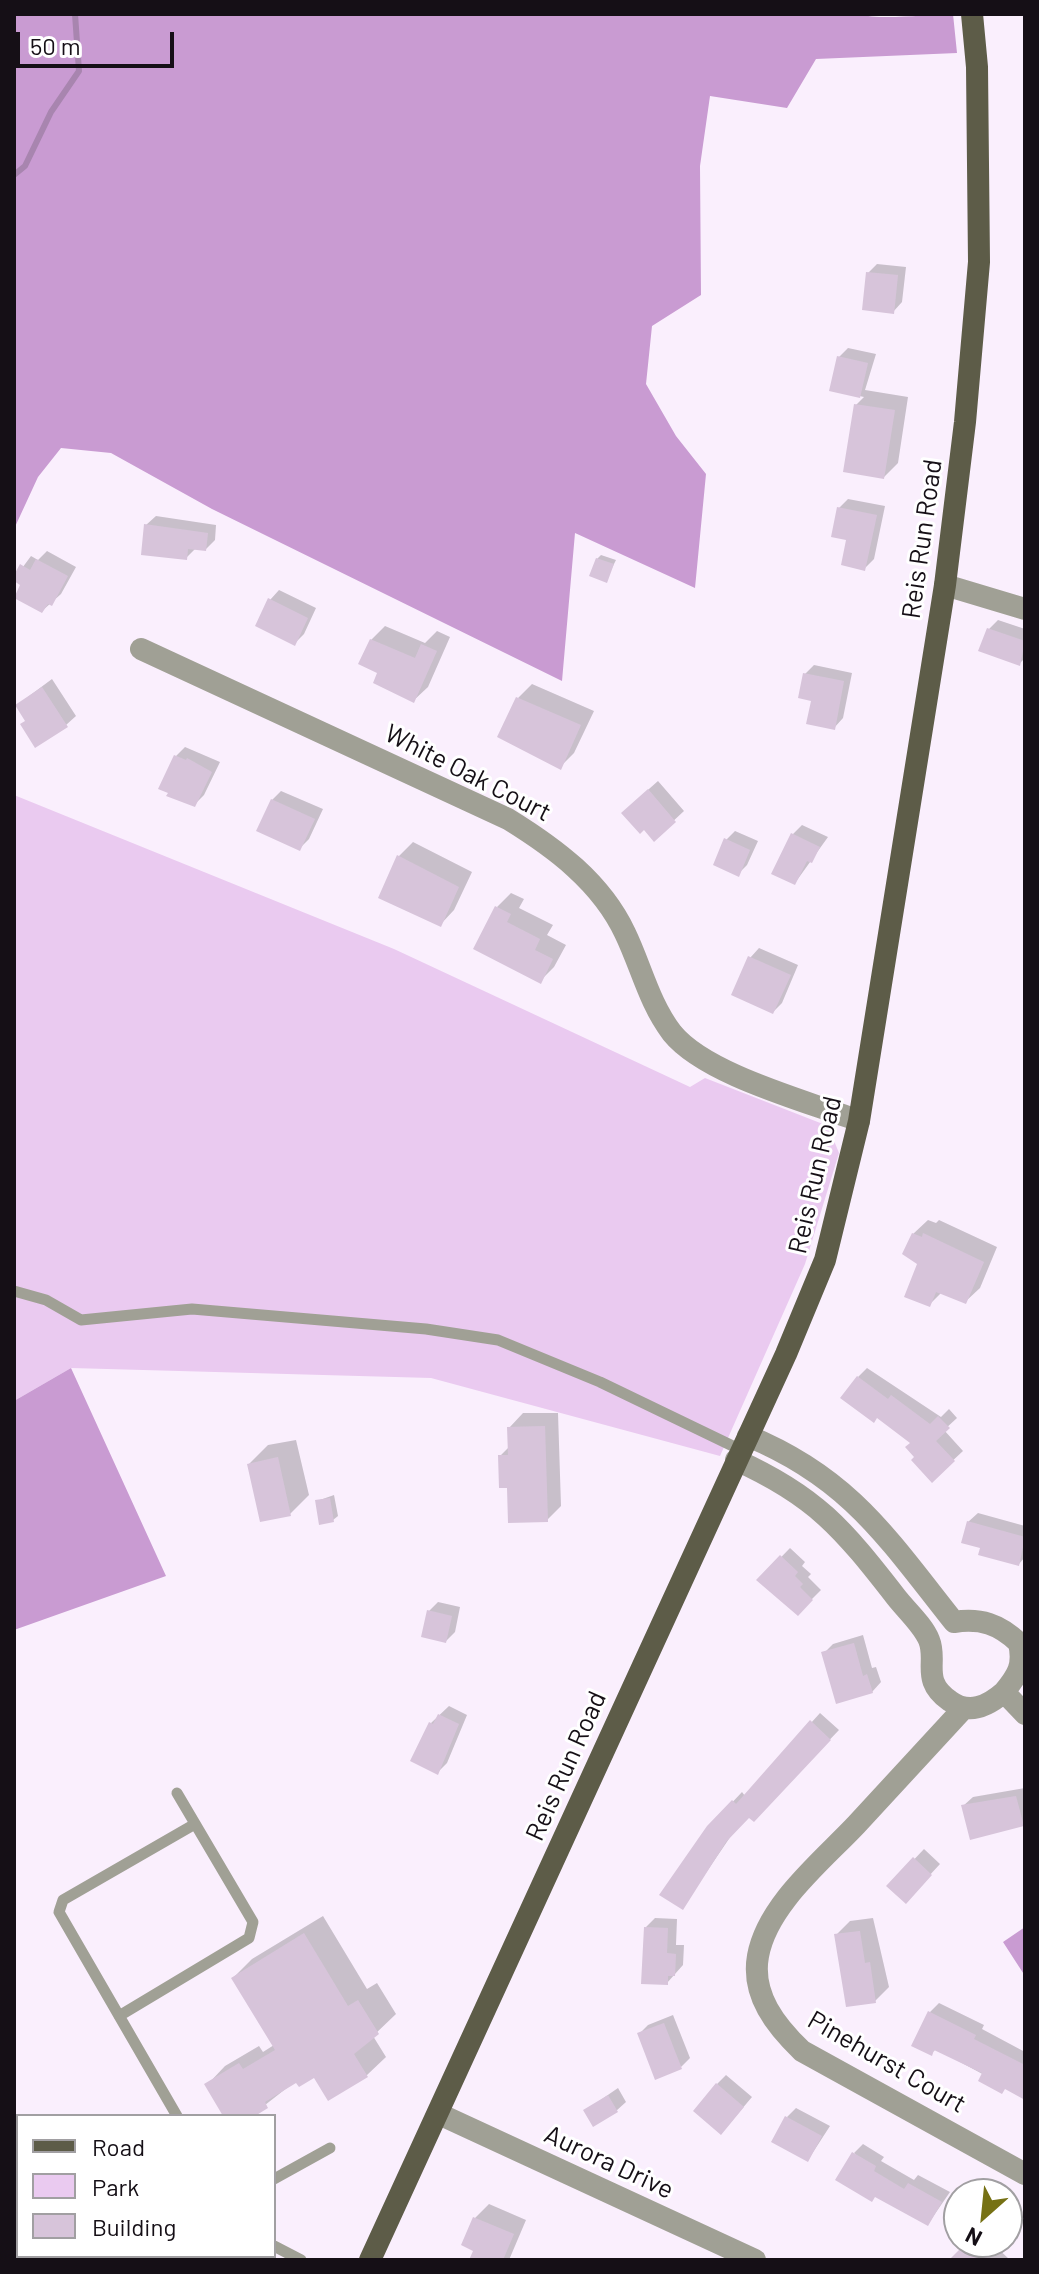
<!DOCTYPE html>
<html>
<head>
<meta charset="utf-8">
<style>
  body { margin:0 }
  #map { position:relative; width:1039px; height:2274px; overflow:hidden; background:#faeffd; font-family:Barlow,sans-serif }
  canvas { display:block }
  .frame { position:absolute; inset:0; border:16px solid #150f16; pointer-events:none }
  .legend { position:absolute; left:16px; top:2114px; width:260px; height:144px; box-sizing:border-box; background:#fff; border:2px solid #a19fa2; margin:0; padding:10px 14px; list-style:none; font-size:24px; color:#150f16 }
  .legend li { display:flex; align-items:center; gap:16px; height:40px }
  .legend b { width:40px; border:2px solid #a19fa2 }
  .north { position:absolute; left:943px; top:2178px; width:80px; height:80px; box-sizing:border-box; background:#fff; border:2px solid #a19fa2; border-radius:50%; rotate:207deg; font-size:22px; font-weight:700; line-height:32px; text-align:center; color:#150f16 }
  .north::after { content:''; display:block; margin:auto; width:28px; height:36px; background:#767114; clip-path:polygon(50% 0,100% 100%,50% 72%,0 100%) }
  .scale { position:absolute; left:16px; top:32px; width:158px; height:36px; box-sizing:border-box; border:4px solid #150f16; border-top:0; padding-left:10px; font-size:24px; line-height:28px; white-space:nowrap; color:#150f16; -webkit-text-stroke:6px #fff; paint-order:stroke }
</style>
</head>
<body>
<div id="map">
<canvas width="1039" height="2274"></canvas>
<div class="frame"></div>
<ul class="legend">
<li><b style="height:10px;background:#5d5c48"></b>Road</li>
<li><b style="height:22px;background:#eacaf0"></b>Park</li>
<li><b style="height:22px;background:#d7c4da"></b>Building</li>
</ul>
<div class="north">N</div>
<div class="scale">50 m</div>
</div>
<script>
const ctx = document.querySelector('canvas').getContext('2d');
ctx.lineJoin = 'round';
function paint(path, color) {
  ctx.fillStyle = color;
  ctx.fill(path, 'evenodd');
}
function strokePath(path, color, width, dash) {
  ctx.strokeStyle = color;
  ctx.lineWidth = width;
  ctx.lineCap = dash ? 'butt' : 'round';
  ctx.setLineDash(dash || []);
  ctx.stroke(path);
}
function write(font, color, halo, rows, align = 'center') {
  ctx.font = font + ' Barlow,sans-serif';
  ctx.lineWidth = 6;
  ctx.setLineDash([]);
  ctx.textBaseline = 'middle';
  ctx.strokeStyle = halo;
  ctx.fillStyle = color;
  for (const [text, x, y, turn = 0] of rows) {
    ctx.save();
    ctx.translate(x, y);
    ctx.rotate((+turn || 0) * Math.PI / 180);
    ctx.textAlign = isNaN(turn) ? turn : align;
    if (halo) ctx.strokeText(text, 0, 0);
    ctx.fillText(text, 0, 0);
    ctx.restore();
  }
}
const green = new Path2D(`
  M14,795L394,949L690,1087L705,1078L828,1126L839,1153L805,1264L720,1456L431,1378L71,1368L14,1401Z`);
const forest = new Path2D(`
  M14,14H859C881,21 926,14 953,14L957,53L816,59L787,108L710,96L700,166L701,295L652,326L646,384L676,436L706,474L695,588L575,533L562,681L212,509L111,453L61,448L38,477L14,529Z
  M71,1368L166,1576L14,1630V1401Z
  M1025,1927V1976L1003,1942Z`);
const shadow = new Path2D(`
  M877,264L906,267L902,302L893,312L868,273Z
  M848,348L876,354L865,390L908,397L898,463L884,477L856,405L864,397L832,390L839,357Z
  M848,499L885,506L874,559L865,568L848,539L839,508Z
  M156,516L216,525L215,540L206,549L196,548L186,558L146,525Z
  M47,551L76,567L61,594L42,611L23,584L14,579L31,556L38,560Z
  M601,555L616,560L606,580L597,559Z
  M279,590L316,608L304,634L295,643L270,600Z
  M998,620L1025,629V658L1019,664L989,629Z
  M385,626L425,643L437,631L450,637L428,687L413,701L380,672L371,640Z
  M814,665L852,673L843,718L834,728L814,699L805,674Z
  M52,679L76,716L66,725L17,705Z
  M532,684L594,711L574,753L560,767L518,698Z
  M185,747L220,762L204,795L195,804L176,756Z
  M658,781L684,811L654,839L632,804Z
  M281,791L323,809L309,839L300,848L272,800Z
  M802,825L828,837L795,883L793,834Z
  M735,831L758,841L747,865L738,874L726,840Z
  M413,842L472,872L454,910L440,925L380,897L399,856Z
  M511,893L524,899L519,908L553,925L547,935L566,945L554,967L540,981L497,907Z
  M759,948L798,965L782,1003L773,1012L750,958Z
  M928,1220L936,1223L939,1220L997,1247L980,1288L965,1302L942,1292L929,1305L913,1234Z
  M867,1368L941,1417L949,1409L957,1418L944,1430L963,1451L932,1480L917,1457L913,1442L858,1377Z
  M523,1413H558L561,1506L547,1520L508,1486L500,1456L510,1446L509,1428Z
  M296,1440L309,1495L290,1514L249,1464L268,1445Z
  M334,1495L338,1516L333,1520L317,1501Z
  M978,1513L1025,1526V1557L1019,1564L982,1547L968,1522Z
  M790,1548L805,1562L802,1566L811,1574L808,1577L821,1590L798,1613L759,1580Z
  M438,1602L460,1607L455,1632L446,1641L429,1611Z
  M863,1635L872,1668L876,1667L881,1682L872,1692L824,1653L833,1644Z
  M449,1706L467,1715L447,1763L438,1772L431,1723Z
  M820,1713L839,1730L754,1819L750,1815L735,1830L682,1908L709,1827L742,1792L745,1796Z
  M1025,1788L1023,1825L963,1806L973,1797Z
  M924,1849L940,1864L906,1901L889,1886Z
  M323,1916L367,1989L377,1983L396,2014L373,2036L386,2057L367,2075H315L297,2080L251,2116H226L207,2085L225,2066L259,2046L263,2052L274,2045L233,1978L252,1959Z
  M655,1918L677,1919L676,1945H684L683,1965L667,1983L646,1927Z
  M873,1918L889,1987L875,2001L836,1935L850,1921Z
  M939,2003L984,2025L982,2029L1025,2052V2097L936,2049L931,2054L929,2013Z
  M673,2015L690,2058L681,2067L639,2034L648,2025Z
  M726,2075L752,2097L730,2123L717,2084Z
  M618,2088L626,2102L616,2111L586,2110Z
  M796,2108L830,2126L808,2160L787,2117Z
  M863,2144L884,2157L881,2161L914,2180L918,2175L950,2192L928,2224L854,2153Z
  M489,2204L526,2220L509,2260H471L476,2250L475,2218Z
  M969,2242H991L1010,2260H957Z`);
const stream = new Path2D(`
  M14,175L25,166L51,112L79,71L75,14`);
const building = new Path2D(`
  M866,272L898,275L894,314L862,310Z
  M837,356L868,363L860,398L829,391Z
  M854,404L895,410L884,479L843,472Z
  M837,507L877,515L865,571L841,565L846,540L831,537Z
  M144,524L208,533L206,551L188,549L187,560L141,555Z
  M596,558L614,564L607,583L589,576Z
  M36,559L68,576L52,606L48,604L42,613L14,598L20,585L14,581V575L20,564L30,570Z
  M268,598L308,618L295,646L255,626Z
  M987,628L1025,641L1020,666L978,651Z
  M370,639L415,658L421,644L437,651L414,703L373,683L377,673L358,664Z
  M803,673L844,681L835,730L806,724L811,701L798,698Z
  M42,687L68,727L35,748L20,724L25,721L15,705Z
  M516,697L581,725L561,770L497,737Z
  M174,755L186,760L187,758L212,772L195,807L166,796L168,793L158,789Z
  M648,789L676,822L654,842L644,830L640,834L621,813Z
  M271,799L315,819L300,851L256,831Z
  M791,833L820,847L812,863L807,861L795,885L771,874Z
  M724,838L750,850L739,877L713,865Z
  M397,855L459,887L441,927L378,898Z
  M495,906L511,914L507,922L540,939L535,950L553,959L541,984L473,949Z
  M748,956L791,975L773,1014L731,995Z
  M912,1233L922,1237L923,1233L984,1262L966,1304L936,1292L930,1307L904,1297L917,1264L902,1254Z
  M857,1376L888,1399L891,1395L930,1424L938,1416L950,1428L936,1441L955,1461L932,1483L911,1460L914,1457L905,1447L910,1443L877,1418L874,1423L840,1398Z
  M545,1426L548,1522L508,1523L507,1488H499L498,1455H508L507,1427Z
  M278,1457L291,1516L260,1522L247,1464Z
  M330,1498L334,1522L319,1525L315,1500Z
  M967,1521L1025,1537L1019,1566L978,1555L980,1548L961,1543Z
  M780,1555L798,1572L795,1576L803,1584L800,1587L813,1600L798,1616L756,1580Z
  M427,1610L452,1616L446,1643L421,1637Z
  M854,1643L863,1676L867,1674L873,1693L836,1704L821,1652Z
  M438,1714L459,1724L438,1775L410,1761L429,1722L433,1724Z
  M810,1720L831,1740L754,1822L749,1818L726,1842L683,1910L659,1895L707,1826L732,1800L736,1804Z
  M1016,1796L1024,1826L970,1840L961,1805Z
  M913,1857L932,1875L906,1904L886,1886Z
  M644,1927L668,1928L667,1953L676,1954L675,1976H668V1985L641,1984Z
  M860,1931L865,1963L870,1962L876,2003L846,2007L834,1934Z
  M304,1933L348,2006L358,2000L379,2034L354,2054L368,2077L328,2101L314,2078L299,2087L296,2083L265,2102L268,2108L255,2116H223L204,2084L239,2063L243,2069L275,2050L231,1978Z
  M928,2011L976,2035L974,2039L1025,2065V2100L1005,2089L1002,2094L978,2081L982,2073L934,2050L932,2056L911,2046Z
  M664,2023L682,2069L655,2080L637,2033Z
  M716,2083L744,2107L721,2135L693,2111Z
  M608,2095L618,2112L593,2127L583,2110Z
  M785,2116L822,2136L808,2162L771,2142Z
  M852,2152L876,2166L874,2171L904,2189L908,2183L942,2202L928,2226L875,2197L872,2202L835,2180Z
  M473,2217L514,2234L503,2260H469L473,2251L461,2245Z
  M967,2242H973L991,2260H949Z`);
const service = new Path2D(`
  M14,1291L46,1300L81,1320L192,1309L426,1329L498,1340L600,1382L741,1450
  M119,2016L249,1938L253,1922L177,1793
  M177,2116L59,1912L63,1900L195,1824
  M274,2179L330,2148
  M274,2246L301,2260`);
const minor = new Path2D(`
  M945,585L1025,609
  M141,649L508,819C555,848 601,882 625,933C641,966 649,1003 672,1033C706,1075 807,1101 859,1121
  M748,1436C850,1478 888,1539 954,1622C981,1618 999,1624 1019,1643C1024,1665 1018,1675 1004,1692
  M736,1460C816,1496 843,1529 896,1597C906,1610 923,1625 929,1640C938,1662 920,1680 950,1701C969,1715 988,1706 1004,1692L1025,1714
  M963,1709C928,1747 892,1786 856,1825C822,1861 767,1905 758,1956C751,1995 776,2026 802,2051L1025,2174
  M439,2114L755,2260`);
const primary = new Path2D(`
  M370,2260L786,1354L825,1260L859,1121L945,585L965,422L979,262L977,67L972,14`);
const streetNames = [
  ["Reis Run Road",922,539,-82],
  ["White Oak Court",468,773,27],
  ["Reis Run Road",815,1175,-77],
  ["Reis Run Road",566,1766,-66],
  ["Pinehurst Court",887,2062,30],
  ["Aurora Drive",609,2162,25]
];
paint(green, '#eacaf0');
paint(forest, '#c99bd2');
paint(shadow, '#0003');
strokePath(stream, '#a885af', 6);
paint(building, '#d7c4da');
strokePath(service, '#a0a095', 11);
strokePath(minor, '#a0a095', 22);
strokePath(primary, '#5d5c48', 22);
write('26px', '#150f16', '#fff', streetNames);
</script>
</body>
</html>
